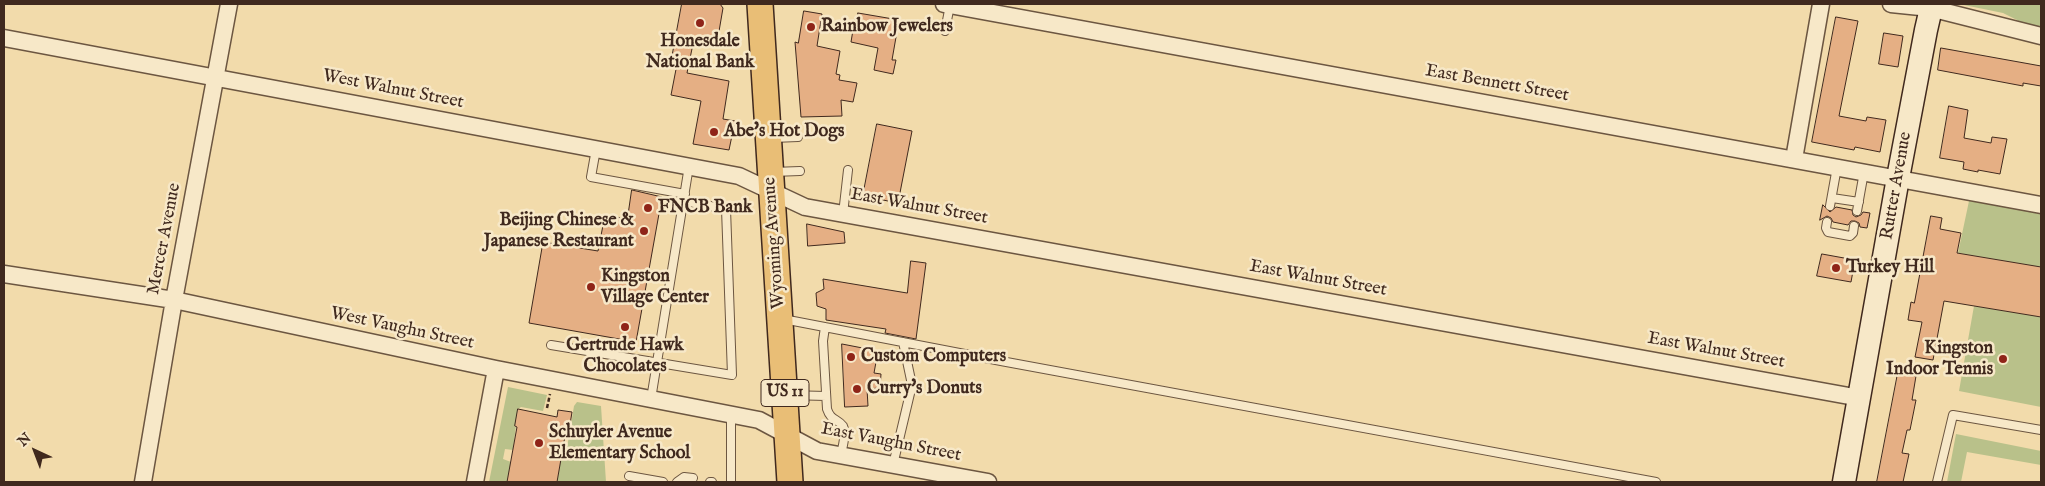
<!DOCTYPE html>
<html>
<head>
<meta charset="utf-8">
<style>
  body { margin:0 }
  #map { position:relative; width:2045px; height:486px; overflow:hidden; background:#f2dbab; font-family:"IM FELL English",serif }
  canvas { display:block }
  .frame { position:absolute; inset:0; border:5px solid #40291e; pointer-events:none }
  .north { position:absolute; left:10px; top:426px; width:50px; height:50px; -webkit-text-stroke:4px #f7e8c8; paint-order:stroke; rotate:317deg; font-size:14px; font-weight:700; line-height:20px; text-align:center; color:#40291e }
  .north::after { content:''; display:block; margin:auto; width:18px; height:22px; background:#40291e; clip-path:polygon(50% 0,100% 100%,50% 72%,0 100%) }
</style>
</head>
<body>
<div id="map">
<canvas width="2045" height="486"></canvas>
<div class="frame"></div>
<div class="north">N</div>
</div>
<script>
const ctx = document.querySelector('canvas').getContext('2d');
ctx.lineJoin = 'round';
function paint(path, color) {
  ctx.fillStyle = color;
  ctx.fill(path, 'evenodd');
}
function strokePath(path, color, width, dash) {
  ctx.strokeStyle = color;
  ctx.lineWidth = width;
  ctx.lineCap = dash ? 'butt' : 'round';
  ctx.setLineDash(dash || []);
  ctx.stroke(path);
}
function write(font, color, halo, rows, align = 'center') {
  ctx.font = font + ' "IM FELL English",serif';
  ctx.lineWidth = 5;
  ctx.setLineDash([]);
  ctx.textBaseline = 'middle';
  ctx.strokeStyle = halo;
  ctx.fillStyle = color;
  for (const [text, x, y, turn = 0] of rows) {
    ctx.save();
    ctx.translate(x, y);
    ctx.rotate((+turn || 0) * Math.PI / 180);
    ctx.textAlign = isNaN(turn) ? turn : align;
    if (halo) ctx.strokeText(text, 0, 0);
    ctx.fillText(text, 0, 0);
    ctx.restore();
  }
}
const green = new Path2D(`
  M1959,4H2041V30L2026,27L2017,20L2003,13Z
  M1969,201L2041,212V267L1958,253Z
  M1974,306L2041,317V407L1959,391Z
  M508,387L547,395L543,411L521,407L518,409L513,450L505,449L503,459L511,462L507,482H489Z
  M577,402L601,406L606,482H557L561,459L565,460L574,406Z
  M1956,434L2041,451V465L1967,452L1961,482H1947Z`);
const building = new Path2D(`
  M682,4H720L723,8L717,43L694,39L687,73L729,81L723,119L735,121L729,150L693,144L701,101L671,95L678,59L672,58Z
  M804,11L822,14L817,46L840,51L836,74L840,75L839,80L857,83L853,102L841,100L842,116L801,117L795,42L798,43Z
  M858,13L899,20L892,60H896L893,74L874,70L878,48L851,42L855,18H858Z
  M1836,17L1858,21L1839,116L1866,121L1867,117L1886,120L1880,152L1855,147L1854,150L1812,142Z
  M1884,33L1903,36L1898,67L1879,64Z
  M1941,48L2041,66V86L2023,83V86L1938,70Z
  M1949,106L1968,110L1964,138L1991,143L1992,137L2007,139L2000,174L1978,170V172L1963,169L1964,162L1940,158Z
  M877,124L912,131L898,203L863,196Z
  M632,190L662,197L636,342L529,323L543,242L598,251L605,215L627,219Z
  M1823,205L1830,212L1836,207L1852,210L1853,215L1856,217L1861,215L1863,212L1870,213L1867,228L1860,227L1859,223L1855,221H1851L1848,225L1833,222L1831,218L1827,216L1820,220Z
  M1931,216L1942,218L1940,229L1961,233L1957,253L2041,267V317L1944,301L1933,360L1915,357L1922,322L1908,320L1911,302L1914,303Z
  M807,224L844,232L845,243L808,246Z
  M1822,254L1855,260L1851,282L1817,276Z
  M911,261L926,263L916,339L885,333L886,329L826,320V309L817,306L816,293L824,289L823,279L907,293Z
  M842,344L878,351L874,373L881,374L880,388L867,389L868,406L845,407Z
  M1898,373L1916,376L1912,400H1916L1910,430H1907L1902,453L1909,454L1903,482H1877Z
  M518,409L557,417L558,410L572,412L568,437L565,436L557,482H507L517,427L515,426Z`);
const path = new Path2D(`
  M547,408L550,394`);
const service = new Path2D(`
  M945,31L950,5
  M773,138L798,137
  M596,149L591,177L685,194
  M773,172L800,171
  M1832,198L1859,202
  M1830,206L1837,167
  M1857,211L1864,172
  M843,214L848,170
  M1827,222L1826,228L1828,232L1850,236L1853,233L1854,226
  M783,319L1001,361L1656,482
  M825,327L823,341L827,409C831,421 837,418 843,426C847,433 842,448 841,455
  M551,345L732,375L726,209L684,201
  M787,395L826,396
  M651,399L689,166
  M731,414V482
  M893,465L912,385L903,342
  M629,476L663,482
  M677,482L684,477L693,478
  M710,482H712
  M1937,482L1953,415L2041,430`);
const minor = new Path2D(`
  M944,4L2041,205
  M1891,4L1930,8L2041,36
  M4,38L739,176L805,207L1860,398
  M1794,159L1821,4
  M4,274L174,300L496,369L759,420L817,451L988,482
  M143,482L174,300L229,4
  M475,482L496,369`);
const secondary = new Path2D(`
  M1844,482L1898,178L1926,30L1932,4`);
const primary = new Path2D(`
  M760,4L790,482`);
const markers = [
  [700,23,5,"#8f2418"],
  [811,27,5,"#8f2418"],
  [714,132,5,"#8f2418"],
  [648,208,5,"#8f2418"],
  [644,231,5,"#8f2418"],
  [1836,268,5,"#8f2418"],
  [591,287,5,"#8f2418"],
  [625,327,5,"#8f2418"],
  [851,357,5,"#8f2418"],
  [2003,359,5,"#8f2418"],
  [857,389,5,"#8f2418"],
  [539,443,5,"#8f2418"]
];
const shields = [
  [785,393,48]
];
const shieldNames = [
  ["US 11",785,393]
];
const poiNames = [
  ["Rainbow Jewelers",821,27],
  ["Honesdale",700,42,"center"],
  ["National Bank",700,63,"center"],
  ["Abe's Hot Dogs",724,132],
  ["FNCB Bank",658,208],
  ["Beijing Chinese &",634,221,"right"],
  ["Japanese Restaurant",634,242,"right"],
  ["Turkey Hill",1846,268],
  ["Kingston",601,277],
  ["Village Center",601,298],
  ["Gertrude Hawk",625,346,"center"],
  ["Chocolates",625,367,"center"],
  ["Kingston",1993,349,"right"],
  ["Indoor Tennis",1993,370,"right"],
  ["Custom Computers",861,357],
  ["Curry's Donuts",867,389],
  ["Schuyler Avenue",549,433],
  ["Elementary School",549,454]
];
const streetNames = [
  ["East Bennett Street",1497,84,10],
  ["West Walnut Street",393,90,11],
  ["Rutter Avenue",1897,186,-80],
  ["East Walnut Street",919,207,10],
  ["Mercer Avenue",165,239,-79],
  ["Wyoming Avenue",775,243,-94],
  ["East Walnut Street",1318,279,10],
  ["West Vaughn Street",402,329,12],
  ["East Walnut Street",1716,351,10],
  ["East Vaughn Street",891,443,11]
];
paint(green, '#b9c18a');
paint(building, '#e5af84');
strokePath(building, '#40291e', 1);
strokePath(service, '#6c5641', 10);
strokePath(minor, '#6c5641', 19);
strokePath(secondary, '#40291e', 25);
strokePath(primary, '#40291e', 28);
strokePath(path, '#40291e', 2.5, [4, 2.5]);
strokePath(service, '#f7e8c8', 8);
strokePath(minor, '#f7e8c8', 16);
strokePath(secondary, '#f7e8c8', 22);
strokePath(primary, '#e9be76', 25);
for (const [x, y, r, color] of markers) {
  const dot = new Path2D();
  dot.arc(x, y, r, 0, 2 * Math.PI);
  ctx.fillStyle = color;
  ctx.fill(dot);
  strokePath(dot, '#f7e8c8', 2);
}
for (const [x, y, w] of shields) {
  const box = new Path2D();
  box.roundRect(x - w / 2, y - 13.5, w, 27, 4);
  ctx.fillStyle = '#f7e8c8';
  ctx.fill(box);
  strokePath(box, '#40291e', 1);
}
write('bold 16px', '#40291e', null, shieldNames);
write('bold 18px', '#40291e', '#f7e8c8', poiNames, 'left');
write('18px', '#40291e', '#f7e8c8', streetNames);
</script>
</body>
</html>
